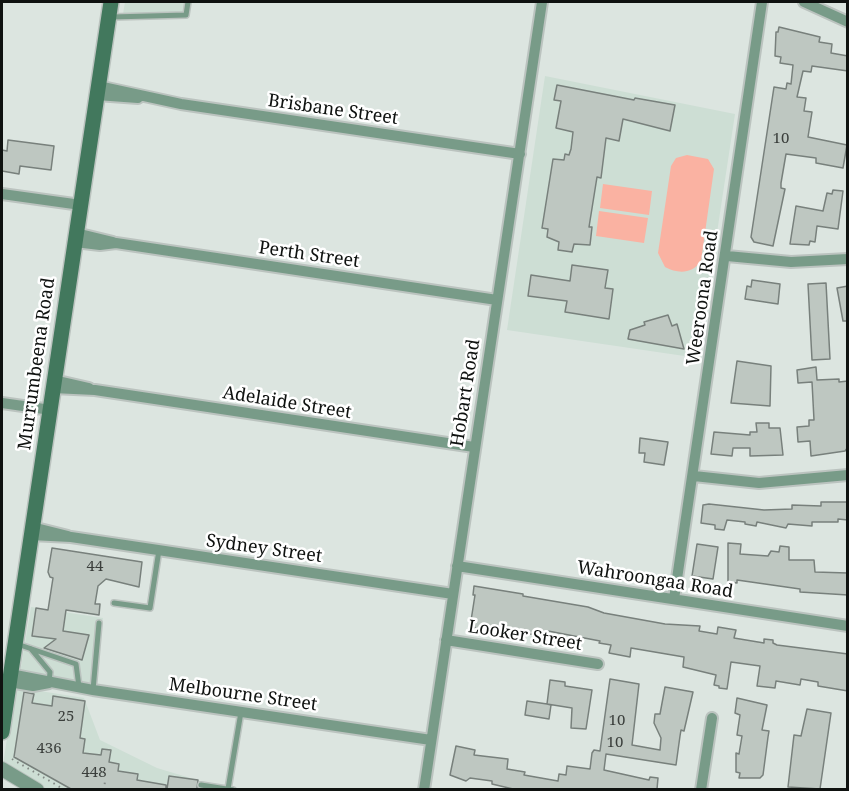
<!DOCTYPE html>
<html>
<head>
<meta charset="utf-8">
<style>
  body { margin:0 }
  #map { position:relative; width:849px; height:791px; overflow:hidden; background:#dce5e0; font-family:"Noto Serif",serif }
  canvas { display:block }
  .frame { position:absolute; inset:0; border:3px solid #0f1210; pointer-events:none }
</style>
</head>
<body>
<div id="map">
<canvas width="849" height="791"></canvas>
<div class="frame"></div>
</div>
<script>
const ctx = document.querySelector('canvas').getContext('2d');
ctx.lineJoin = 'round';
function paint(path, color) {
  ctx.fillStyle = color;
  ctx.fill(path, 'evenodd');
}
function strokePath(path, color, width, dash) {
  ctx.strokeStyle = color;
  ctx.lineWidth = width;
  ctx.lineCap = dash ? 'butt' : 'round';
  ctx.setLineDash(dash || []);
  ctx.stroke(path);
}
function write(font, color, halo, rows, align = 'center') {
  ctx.font = font + ' "Noto Serif",serif';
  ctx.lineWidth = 5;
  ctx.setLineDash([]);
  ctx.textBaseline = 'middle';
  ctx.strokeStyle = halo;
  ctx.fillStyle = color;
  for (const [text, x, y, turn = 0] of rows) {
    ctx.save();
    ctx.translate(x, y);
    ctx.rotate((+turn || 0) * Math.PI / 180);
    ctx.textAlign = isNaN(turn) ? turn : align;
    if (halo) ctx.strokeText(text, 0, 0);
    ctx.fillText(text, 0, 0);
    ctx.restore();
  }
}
const built = new Path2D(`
  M125,2H185L183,13L123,14Z
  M545,76L735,114L698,358L507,330Z
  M31,607L103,618L93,683L20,673Z
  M15,687L84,698L100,740L157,768L227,789H47L3,764Z`);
const green = new Path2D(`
  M687,155L708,159L714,169L701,261C692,274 678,274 665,267L658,253L671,166L676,158Z
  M603,184L652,191L649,215L600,208Z
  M599,211L648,218L644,243L596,236Z`);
const building = new Path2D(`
  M779,27L820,37L819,42L832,44L831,53L848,56V71L812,66L811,72L803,71L797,97L806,98L804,111L812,112L808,137L847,145L843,168L816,163V158L786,154L781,183V188L785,189L773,246L754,242L751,237L774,87L786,89L787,83L791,84L793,65L780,63L781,57L775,56L776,32H778Z
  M557,85L634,100L635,98L675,105L670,131L623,119L619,141L606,138L601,178L597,177L589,227H592L590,245L574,244L572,252L558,250L559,242L547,237L548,229L542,228L553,159L564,160L565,154L569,155L571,149L573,132L556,128L561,101L554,100Z
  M8,140L54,146L51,170L20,166L19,174L2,171V150L7,151Z
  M833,190L843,191L838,229L817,226L815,242L810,241L809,245L790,244L796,206L823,211L827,193L832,194Z
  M572,265L608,270L605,288L613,289L609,319L565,312L567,301L528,296L531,275L570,281Z
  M752,280L780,284L778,304L745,299L747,286L751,287Z
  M826,283L830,359L812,360L808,284Z
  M848,286V321H843L837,288Z
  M668,315L672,326L677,324L684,349L628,339L630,330L645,325L644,322Z
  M737,361L771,366L770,406L731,403Z
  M816,367L817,380L839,379V382L848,381V447L845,451L811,456L810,441L798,442L797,427L809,426V420H814L812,382L798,383L797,370Z
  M756,423H769V428H780L783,455L750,456V448H733L732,456L711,454L714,432L750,435V432H757Z
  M640,438L668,442L664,465L644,462L645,453H639Z
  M821,502H848V520L838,519V522H812V526L788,524L786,528L757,522L756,526L745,524V522L727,520L724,530L715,529V525L701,523L703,505L709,504L764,510L792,509V505L821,506Z
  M728,543L741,544L740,554L768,556L771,551L779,552L780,546L789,547V560H814L815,572L848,573V595L800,592V589L737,580V583L728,582Z
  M697,544L718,547L713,579L692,576Z
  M52,548L142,562L139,587L106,579L98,586L95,604H100L99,615L66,610L63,631L89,635L82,660L44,648L56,639L32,636L36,608L48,610L53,578L50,577L48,572Z
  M474,586L523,594V596L588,607L604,613L665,624L700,626L699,631L717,634L718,627L736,630L734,638L764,643V639L773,640V643L777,645L848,654V691L818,686V682L801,679L800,685L776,681L775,688L757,686L760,666L731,662L727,689L719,688V686L714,685L716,675L683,667L684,657L631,648L630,657L609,653L611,645L599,643L600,641L548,631V636L470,627L475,595H473Z
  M610,679L639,684L632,745L660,750L661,738L654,723L655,714H660L665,687L693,692L684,731L681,730L680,736L676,765L606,754L604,770L649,780L650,777L658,778L657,789H513L492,784V781L470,778L466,781L450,775L456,746L475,750L474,755L508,759L507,769L525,772L524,775L558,781L559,774L566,775L567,766L590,769L592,753L594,750L600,751Z
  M550,680L565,682V686L592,690L586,729L571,728L572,708L547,704L551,705L549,719L525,715L527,701L547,704Z
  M24,692L34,694L32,703L52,706L53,696L85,701L80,738L85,739L83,753L101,755L102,749L111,750L109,762L119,764L118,771L138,774L137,780L166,785V789H71L14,757Z
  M737,698L767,705L762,730L769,731L768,737L763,775L760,778H739L740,773L736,772V753L739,754L742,736L737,735L740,715L735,713Z
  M807,709L831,713L820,789L788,787L794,735L801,736Z
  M169,776L198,780L197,789H167Z`);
const path = new Path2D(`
  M12,759L65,790
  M104,790L105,781`);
const service = new Path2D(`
  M112,17L186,15L188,2
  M114,603L150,608L159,550
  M17,644L76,664L79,687
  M31,649L50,672L49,683
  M93,690L99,623
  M201,785L233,790
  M228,789L241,712`);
const minor = new Path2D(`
  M804,2L848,22
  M98,86L181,104L520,154
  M97,95L138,98
  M2,194L81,205
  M76,233L113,242
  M75,242L100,245L116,243L497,300
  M727,256L791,262L848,259
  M54,380L89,388
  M53,388L95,390L474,447
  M2,403L51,410
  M694,476L759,483L848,475
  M32,527L68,536
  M31,535L71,537L453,594
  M457,566L848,626
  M674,599L762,2
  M446,640L598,664
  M10,674L93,690L431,740
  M9,682L33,686L49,683
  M424,790L542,2
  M701,790L712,718`);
const tertiary = new Path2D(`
  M2,769L37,790`);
const secondary = new Path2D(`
  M2,732L111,2`);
const numberNames = [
  ["10",781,139],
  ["44",95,567],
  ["25",66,717],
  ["10",617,721],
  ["10",615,743],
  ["436",49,749],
  ["448",94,773]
];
const streetNames = [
  ["Brisbane Street",333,110,8],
  ["Perth Street",309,255,8],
  ["Weeroona Road",703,298,-82],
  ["Murrumbeena Road",37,364,-82],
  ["Hobart Road",466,393,-81],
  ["Adelaide Street",287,403,9],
  ["Sydney Street",264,549,8],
  ["Wahroongaa Road",655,580,9],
  ["Looker Street",525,636,9],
  ["Melbourne Street",243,695,8]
];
paint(built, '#cdded4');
paint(green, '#fab2a2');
paint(building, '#bec7c1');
strokePath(building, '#78807c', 1.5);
strokePath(service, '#bbc3bf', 8);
strokePath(minor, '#bbc3bf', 14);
strokePath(tertiary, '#bbc3bf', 16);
strokePath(secondary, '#bbc3bf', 18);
strokePath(path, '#838985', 2, [1.5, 4.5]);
strokePath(service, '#789b88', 5);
strokePath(minor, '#789b88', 10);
strokePath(tertiary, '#789b88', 14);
strokePath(secondary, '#42785d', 15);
write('15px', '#3b3f3c', null, numberNames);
write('18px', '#0f1210', '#fff', streetNames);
</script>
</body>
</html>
